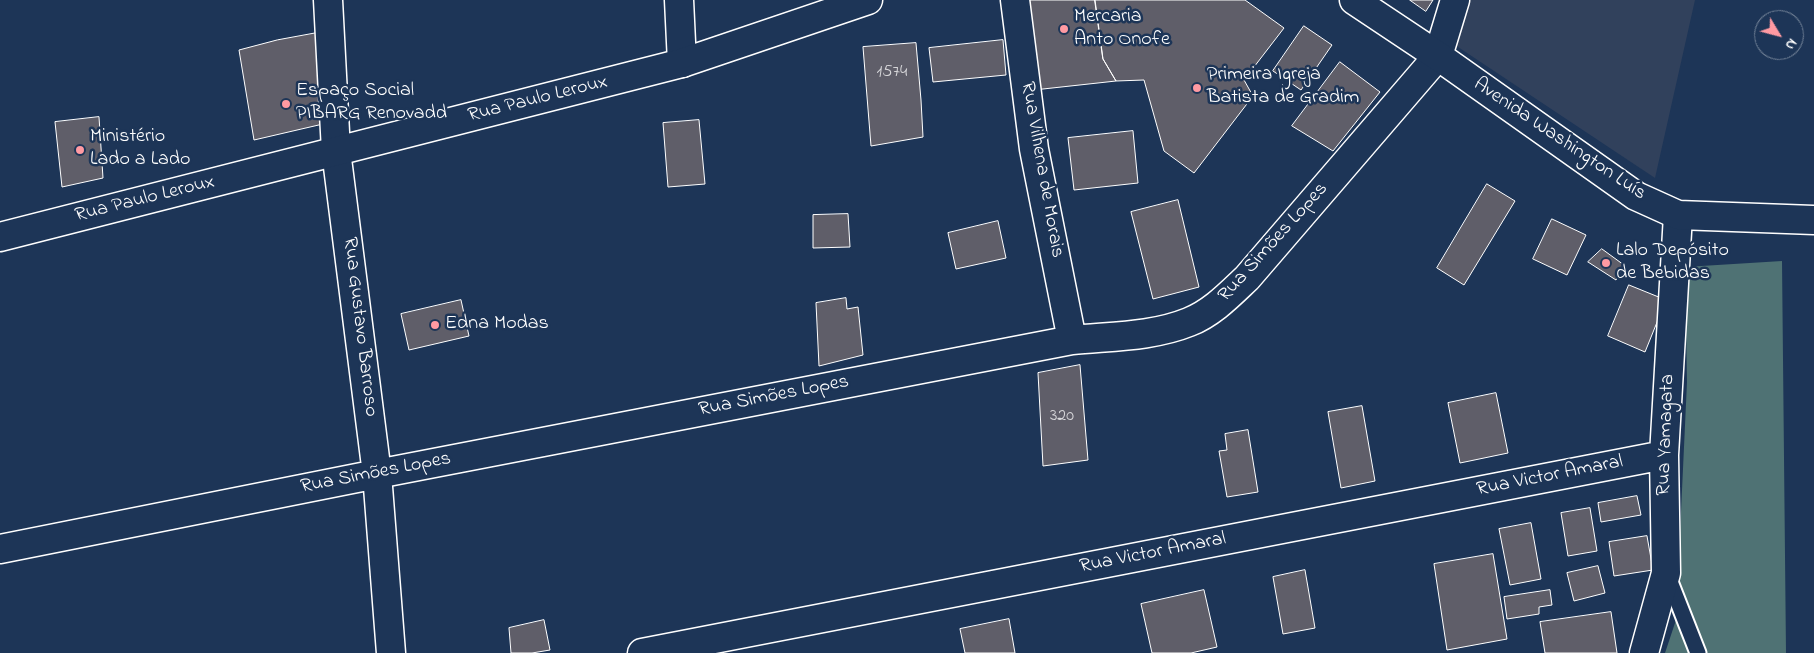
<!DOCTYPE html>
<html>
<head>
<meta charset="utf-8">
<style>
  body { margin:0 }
  #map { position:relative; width:1814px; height:653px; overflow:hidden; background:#1d3557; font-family:"Indie Flower",sans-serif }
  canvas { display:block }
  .north { position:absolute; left:1754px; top:10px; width:50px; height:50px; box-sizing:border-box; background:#1d3557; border:1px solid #77869a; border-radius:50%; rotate:127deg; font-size:14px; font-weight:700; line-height:20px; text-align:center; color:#fff }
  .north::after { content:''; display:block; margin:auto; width:18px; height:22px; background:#ff9aa2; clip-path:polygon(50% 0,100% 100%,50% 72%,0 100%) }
</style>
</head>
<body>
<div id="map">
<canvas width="1814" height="653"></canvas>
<div class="north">N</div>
</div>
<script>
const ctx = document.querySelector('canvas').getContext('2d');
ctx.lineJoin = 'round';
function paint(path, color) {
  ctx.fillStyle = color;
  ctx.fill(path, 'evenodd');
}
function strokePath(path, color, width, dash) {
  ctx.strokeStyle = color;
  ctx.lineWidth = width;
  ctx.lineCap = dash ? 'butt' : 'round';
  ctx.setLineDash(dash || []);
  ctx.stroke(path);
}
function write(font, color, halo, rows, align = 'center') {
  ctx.font = font + ' "Indie Flower",sans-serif';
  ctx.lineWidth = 5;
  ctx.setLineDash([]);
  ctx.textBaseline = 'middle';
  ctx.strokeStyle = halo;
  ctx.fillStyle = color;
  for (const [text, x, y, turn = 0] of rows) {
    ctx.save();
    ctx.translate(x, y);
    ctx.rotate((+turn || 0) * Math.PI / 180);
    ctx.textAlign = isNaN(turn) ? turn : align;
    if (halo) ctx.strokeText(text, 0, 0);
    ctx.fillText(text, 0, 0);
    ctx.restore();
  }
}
const built = new Path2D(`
  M1465,0H1695L1655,178L1452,43Z`);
const green = new Path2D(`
  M1782,261L1786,653H1665L1676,620L1687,382L1685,267Z`);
const building = new Path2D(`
  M1026,0H1095L1103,59L1116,81L1034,90Z
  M1095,0H1245L1284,28L1244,80L1253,96L1194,173L1164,151L1144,80L1116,81L1103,59Z
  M1410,0H1433L1426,11Z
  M1304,26L1332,45L1301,90L1273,71Z
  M317,33L323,124L254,140L239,50L277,40Z
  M1003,40L1006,75L933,82L929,48Z
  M916,43L921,100L923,137L871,146L863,47Z
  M1340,62L1380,92L1333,151L1292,126Z
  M99,117L103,178L62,187L55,122Z
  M699,120L705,184L668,187L663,123Z
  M1133,131L1138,183L1074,190L1068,138Z
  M1487,184L1515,201L1464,285L1437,268Z
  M1178,200L1199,287L1153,299L1131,212Z
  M848,214L850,247L813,248V215Z
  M1552,219L1586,235L1567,275L1533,259Z
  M998,221L1006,258L956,269L948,233Z
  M1602,249L1624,265L1616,280L1588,262Z
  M1629,285L1666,300L1645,352L1608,336Z
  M846,298L847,309L858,307L863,355L819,366L816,303Z
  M461,300L469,336L409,350L401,314Z
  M1080,365L1088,460L1043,466L1038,373Z
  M1496,393L1508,453L1460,463L1448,403Z
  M1362,406L1375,481L1341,488L1328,412Z
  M1248,430L1258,492L1227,497L1219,451L1227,450L1225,434Z
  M1637,496L1641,515L1601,522L1598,503Z
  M1590,508L1597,551L1568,556L1561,513Z
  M1531,523L1541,579L1510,585L1499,529Z
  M1647,536L1653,570L1614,576L1609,542Z
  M1493,554L1507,639L1447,650L1434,564Z
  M1598,566L1605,593L1574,601L1567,573Z
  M1305,570L1315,628L1283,634L1273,577Z
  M1204,590L1217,647L1191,653H1152L1141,604Z
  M1550,590L1552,605L1539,607V614L1507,619L1504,597Z
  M1611,612L1617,653H1545L1540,622Z
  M1009,619L1015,653H965L960,629Z
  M544,620L550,650L532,653H511L509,628Z`);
const service = new Path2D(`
  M1667,574L1698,653`);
const minor = new Path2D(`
  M328,0L336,151L377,474L391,653
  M679,0L682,63
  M1015,0L1034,149L1072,340
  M0,549L377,474L1072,340C1111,336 1152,337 1189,322C1212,313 1230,294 1247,278L1438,56L1455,0
  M642,653L1664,455
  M1644,653L1666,573L1664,455L1678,215`);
const tertiary = new Path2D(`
  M1354,0L1438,56L1636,196L1678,215L1814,220
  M0,237L682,63L868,0`);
const markers = [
  [1064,29,5,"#ff9aa2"],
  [1197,88,5,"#ff9aa2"],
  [286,104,5,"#ff9aa2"],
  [80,150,5,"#ff9aa2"],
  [1606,263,5,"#ff9aa2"],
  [435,325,5,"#ff9aa2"]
];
const numberNames = [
  ["1574",892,73],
  ["320",1062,417]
];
const poiNames = [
  ["Mercaria",1074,18],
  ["Anto Onofe",1074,41],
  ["Primeira Igreja",1207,76],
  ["Batista de Gradim",1207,99],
  ["Espaço Social",296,92],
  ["PIBARG Renovadd",296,115],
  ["Ministério",90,138],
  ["Lado a Lado",90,161],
  ["Lalo Depósito",1616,252],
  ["de Bebidas",1616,275],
  ["Edna Modas",445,325]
];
const streetNames = [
  ["Rua Paulo Leroux",538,100,-14],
  ["Avenida Washington Luís",1559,140,34],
  ["Rua Vilhena de Morais",1041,170,80],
  ["Rua Paulo Leroux",145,200,-14],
  ["Rua Simões Lopes",1274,243,-48],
  ["Rua Gustavo Barroso",359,327,83],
  ["Rua Simões Lopes",774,397,-11],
  ["Rua Yamagata",1667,435,-88],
  ["Rua Simões Lopes",376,474,-11],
  ["Rua Victor Amaral",1550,477,-11],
  ["Rua Victor Amaral",1153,554,-11]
];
paint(built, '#31415c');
paint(green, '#4f7274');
paint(building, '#5f5e69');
strokePath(building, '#fff', 1);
strokePath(service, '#fff', 19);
strokePath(minor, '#fff', 31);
strokePath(tertiary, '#fff', 31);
strokePath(service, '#1d3557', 15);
strokePath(minor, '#1d3557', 28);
strokePath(tertiary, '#1d3557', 28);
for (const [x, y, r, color] of markers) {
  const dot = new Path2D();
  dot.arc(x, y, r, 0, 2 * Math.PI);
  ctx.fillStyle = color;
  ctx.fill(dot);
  strokePath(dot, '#1d3557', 2);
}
write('18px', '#d7d7da', null, numberNames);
write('20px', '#fff', '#1d3557', poiNames, 'left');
write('20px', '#fff', '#1d3557', streetNames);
</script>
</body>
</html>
